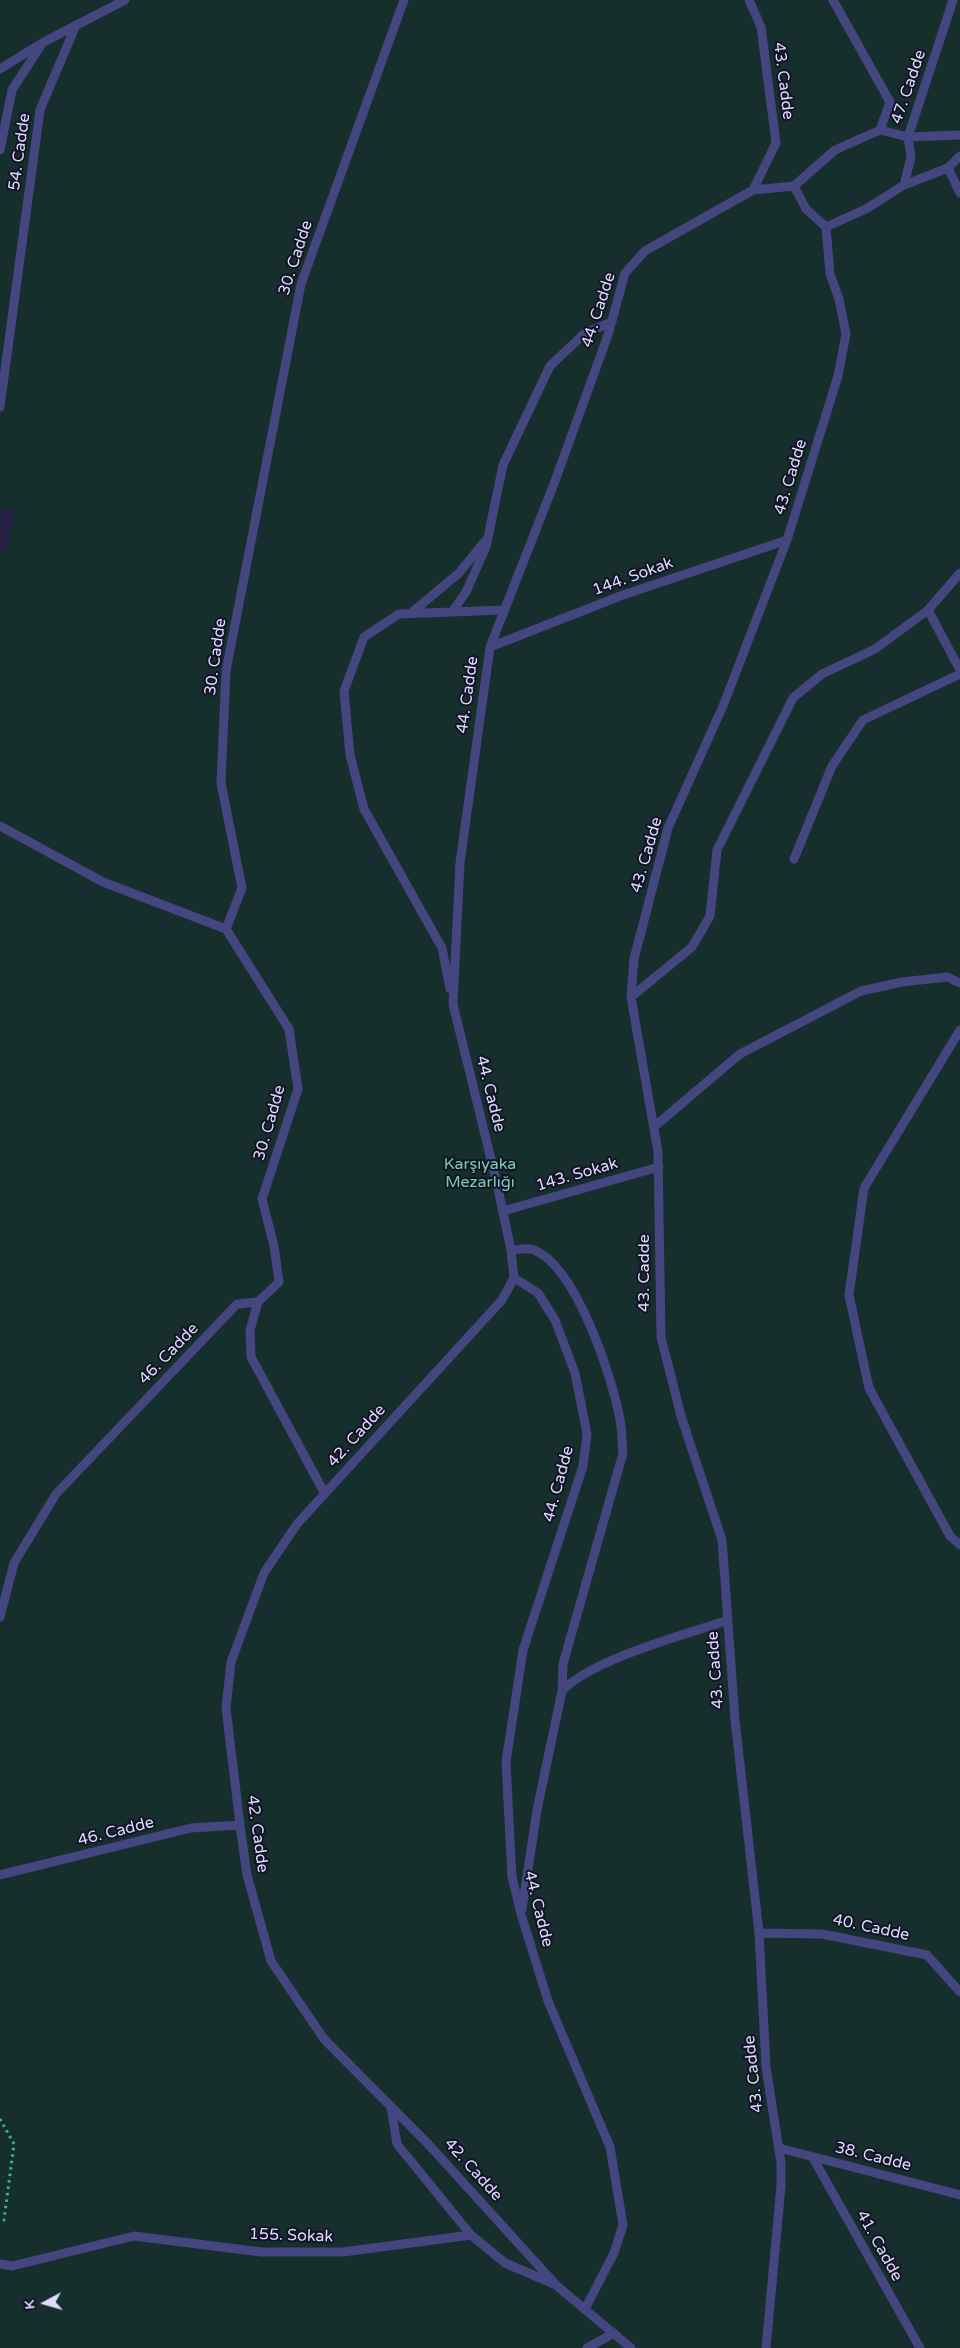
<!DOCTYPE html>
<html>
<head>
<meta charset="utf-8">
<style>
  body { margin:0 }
  #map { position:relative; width:960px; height:2348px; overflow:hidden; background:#141226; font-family:"Varela Round",sans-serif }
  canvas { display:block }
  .north { position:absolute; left:20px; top:2278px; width:50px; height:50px; -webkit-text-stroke:4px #141226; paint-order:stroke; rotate:264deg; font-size:14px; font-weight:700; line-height:20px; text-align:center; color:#dcdbfb }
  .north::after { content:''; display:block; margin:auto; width:18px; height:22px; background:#dcdbfb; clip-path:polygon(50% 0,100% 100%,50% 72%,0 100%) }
</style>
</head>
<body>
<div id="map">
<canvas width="960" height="2348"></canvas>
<div class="north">K</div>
</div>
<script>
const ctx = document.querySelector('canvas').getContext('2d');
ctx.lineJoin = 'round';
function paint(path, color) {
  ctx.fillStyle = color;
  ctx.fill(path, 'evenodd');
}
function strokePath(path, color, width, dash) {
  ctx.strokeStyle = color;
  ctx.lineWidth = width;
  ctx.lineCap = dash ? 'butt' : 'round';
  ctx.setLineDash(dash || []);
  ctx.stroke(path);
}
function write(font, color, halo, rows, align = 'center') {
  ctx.font = font + ' "Varela Round",sans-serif';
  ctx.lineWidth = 4;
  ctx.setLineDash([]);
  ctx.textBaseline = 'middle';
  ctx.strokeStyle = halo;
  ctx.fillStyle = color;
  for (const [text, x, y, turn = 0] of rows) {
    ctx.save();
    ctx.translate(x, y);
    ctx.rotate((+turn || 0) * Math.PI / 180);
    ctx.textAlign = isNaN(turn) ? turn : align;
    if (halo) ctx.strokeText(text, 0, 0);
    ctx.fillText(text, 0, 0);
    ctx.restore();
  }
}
const green = new Path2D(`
  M0,0H960V2348H0Z`);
const building = new Path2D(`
  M0,507L15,511L7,551L0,550Z`);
const path = new Path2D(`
  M0,2119L14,2144L4,2220L0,2221`);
const lane = new Path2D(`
  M749,0L761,27L776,143L753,190
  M833,0L890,102L880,130L908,137L960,135
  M0,69L42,43L125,0
  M0,150L12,90L41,45
  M948,168L960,193
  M904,185L911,157L908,137L953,0
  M794,186L835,150L880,130
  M0,407L40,110L76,25
  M928,610L960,670
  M452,612L466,592L486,547L503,465L550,366L585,333L612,322
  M410,614L459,573L485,541
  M490,647L623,595L787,540
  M0,826L103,882L226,929
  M794,859L832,766L863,720L960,674
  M450,989L442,948L364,809L350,755L344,691L364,637L399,614L504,610
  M631,997L692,947L710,916L717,850L793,698L822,674L875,649L928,610L960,573
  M960,1030L864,1188L849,1295L869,1388L950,1536L960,1545
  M655,1126L740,1054L861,991L902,982L947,977L960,983
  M503,1211L659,1167
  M511,1250C518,1250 528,1247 534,1250C576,1266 612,1377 620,1419C622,1430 622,1442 623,1453L563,1664L562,1691
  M514,1278L502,1300L297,1524L264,1573L231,1662L226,1708L240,1825L247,1875L271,1961L324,2039L430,2146L557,2286L631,2348
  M514,1278L511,1250L497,1184L453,1004L460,863L490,647L555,481L608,335L625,273L645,251L753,190L794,186L806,209L826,227
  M514,1278L538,1293L555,1320L575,1373L587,1434L583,1466L523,1650L506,1762L512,1877L521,1914L548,2001L610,2147L623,2225L614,2253L585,2309
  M258,1302L279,1282L274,1246L262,1199L298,1089L289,1029L226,929L242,888L221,783L226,671L301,284L404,0
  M0,1617L14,1563L56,1494L237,1304L258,1302L250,1330L251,1357L325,1494
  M0,1875L191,1828L240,1825
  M522,1909L537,1810L562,1691C592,1659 684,1635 728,1620
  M759,1933L822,1934L927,1955L960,1992
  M391,2107L397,2144L471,2235
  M779,2148L960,2195
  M813,2158L920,2348
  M0,2264L12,2266L134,2236L261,2252H343L471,2235L505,2263L554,2284
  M587,2348L614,2333
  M766,2348L781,2186V2163L766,2067L759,1933L735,1720L722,1540L681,1416L661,1337L658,1152L631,997L634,959L668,828L723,706L787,540L838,376L846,334L839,299L830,274L826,227L866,209L904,185L948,168L960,156`);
const streetNames = [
  ["43. Cadde",783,81,83],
  ["47. Cadde",909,87,-71],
  ["54. Cadde",20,152,-82],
  ["30. Cadde",296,258,-72],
  ["44. Cadde",599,310,-72],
  ["43. Cadde",791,477,-73],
  ["144. Sokak",633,577,-20],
  ["30. Cadde",216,657,-82],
  ["44. Cadde",468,695,-82],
  ["43. Cadde",647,855,-74],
  ["44. Cadde",490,1094,76],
  ["30. Cadde",270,1123,-74],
  ["143. Sokak",577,1175,-16],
  ["43. Cadde",645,1273,-90],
  ["46. Cadde",169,1354,-46],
  ["42. Cadde",357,1436,-48],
  ["44. Cadde",559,1484,-75],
  ["43. Cadde",716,1670,-94],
  ["46. Cadde",116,1832,-14],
  ["42. Cadde",257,1834,82],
  ["44. Cadde",538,1909,76],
  ["40. Cadde",871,1928,12],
  ["43. Cadde",754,2074,-96],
  ["38. Cadde",873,2157,14],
  ["42. Cadde",473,2170,48],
  ["155. Sokak",291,2236,2],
  ["41. Cadde",879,2246,61]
];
const parkNames = [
  ["Karşıyaka",480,1165],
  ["Mezarlığı",480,1183]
];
paint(green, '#162f2c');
paint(building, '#242144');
strokePath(path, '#3eac9a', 3, [2.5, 4]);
strokePath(lane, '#43467f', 9);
write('16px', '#dcdbfb', '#141226', streetNames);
write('16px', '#6fd3b0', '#141226', parkNames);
</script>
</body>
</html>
